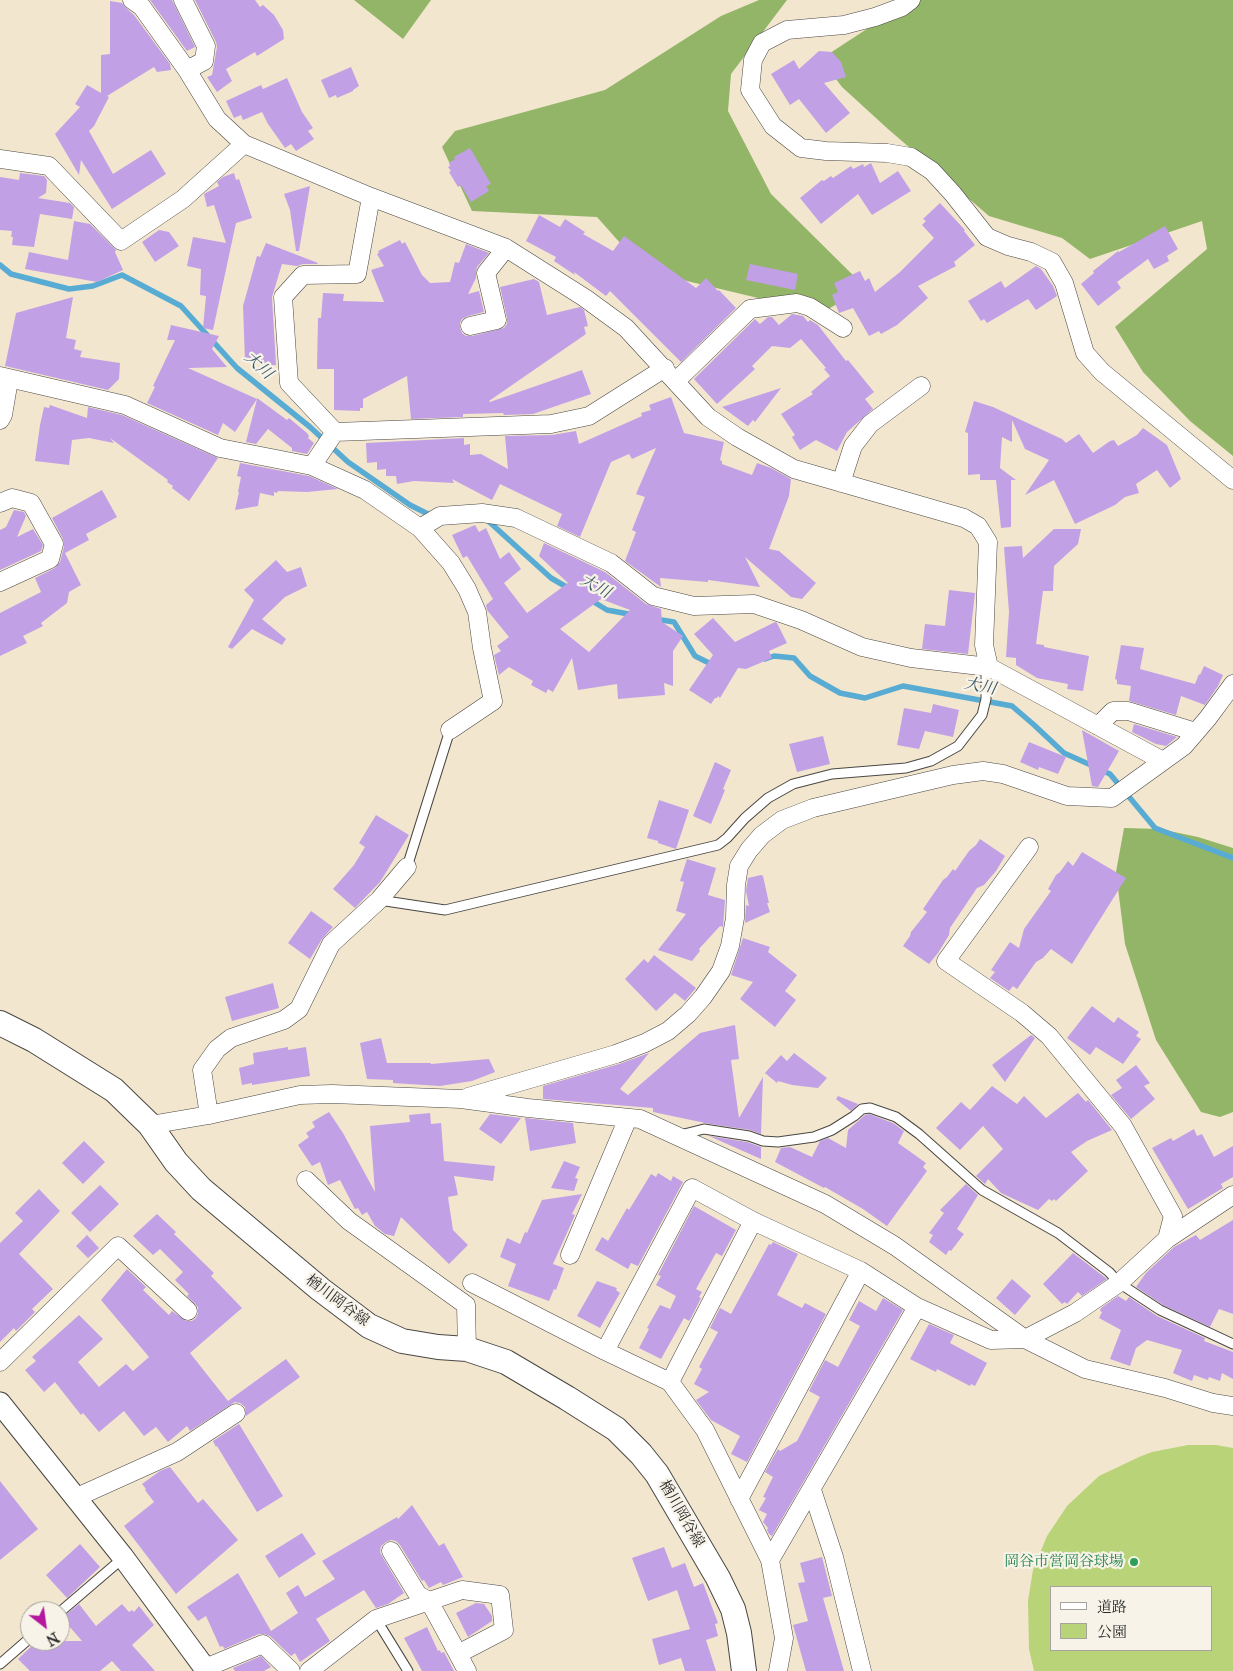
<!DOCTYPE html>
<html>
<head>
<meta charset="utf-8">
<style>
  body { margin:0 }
  #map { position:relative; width:1233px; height:1671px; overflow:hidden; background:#f3e6ce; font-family:"IM FELL Great Primer","Noto Serif JP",serif }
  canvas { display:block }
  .legend { position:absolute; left:1050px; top:1586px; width:162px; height:65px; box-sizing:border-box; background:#f7f3e8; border:1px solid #a5a39c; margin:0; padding:6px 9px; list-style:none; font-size:15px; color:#2b2b2b }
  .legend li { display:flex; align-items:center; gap:10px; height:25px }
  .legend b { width:25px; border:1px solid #a5a39c }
  .north { position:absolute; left:20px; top:1601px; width:50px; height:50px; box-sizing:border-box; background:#f7f3e8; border:1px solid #a5a39c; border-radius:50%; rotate:150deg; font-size:14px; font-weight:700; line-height:20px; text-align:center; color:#2b2b2b }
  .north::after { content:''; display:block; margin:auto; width:18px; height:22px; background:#b5179e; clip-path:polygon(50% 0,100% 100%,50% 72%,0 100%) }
</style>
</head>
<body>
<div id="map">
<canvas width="1233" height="1671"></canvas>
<ul class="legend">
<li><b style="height:6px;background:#fff"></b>道路</li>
<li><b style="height:14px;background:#b9d378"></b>公園</li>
</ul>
<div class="north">N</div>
</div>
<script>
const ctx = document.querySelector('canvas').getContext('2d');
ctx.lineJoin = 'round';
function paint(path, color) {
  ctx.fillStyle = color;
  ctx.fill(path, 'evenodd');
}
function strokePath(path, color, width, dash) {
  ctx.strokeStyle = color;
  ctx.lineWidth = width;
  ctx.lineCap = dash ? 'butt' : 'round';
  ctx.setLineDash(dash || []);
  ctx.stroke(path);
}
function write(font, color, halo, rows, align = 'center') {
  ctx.font = font + ' "IM FELL Great Primer","Noto Serif JP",serif';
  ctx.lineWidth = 4.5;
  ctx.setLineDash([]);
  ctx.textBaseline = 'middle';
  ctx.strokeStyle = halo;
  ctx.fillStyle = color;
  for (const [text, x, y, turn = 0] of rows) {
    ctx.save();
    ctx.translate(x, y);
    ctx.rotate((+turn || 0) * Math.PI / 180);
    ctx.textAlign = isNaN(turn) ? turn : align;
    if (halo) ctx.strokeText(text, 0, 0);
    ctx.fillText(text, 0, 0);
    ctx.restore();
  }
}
const green = new Path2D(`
  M1188,1445H1216L1233,1448V1671H1034L1029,1649L1028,1601L1033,1570L1047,1536L1067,1506L1099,1476L1139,1457L1152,1452ZM1052,1587H1212V1650H1052Z`);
const forest = new Path2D(`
  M354,0H431L403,39Z
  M759,0H787L731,74L728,111L771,194L866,288L821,313L645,271L597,217L472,211L442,147L455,131L605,90L721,16Z
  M911,0H1233V456L1190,421L1143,372L1115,327L1207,249L1202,221L1090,259L1062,238L989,216L888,129L842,87L821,59Z
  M1124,828L1160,829L1198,837L1233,848V1112L1220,1117L1201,1112L1156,1040L1125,944L1116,872Z`);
const stream = new Path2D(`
  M0,265L11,274L69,289L93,286L122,275L181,306L237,368L310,427L348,462L410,505L432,516
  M485,518L551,578L570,589
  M589,599L607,610L634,615
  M655,619L674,622L695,656L715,666
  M765,659L774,656L794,658L810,676L840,693L865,698L903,686L1012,706L1033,724L1064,753L1093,766
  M1101,770L1110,774L1155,828L1233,858`);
const building = new Path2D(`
  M150,0H172L195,47L187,51Z
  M195,0H255L260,7L263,5L274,15L283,30L284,39L257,56L255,52L226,69L232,81L217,92L207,77L212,75L217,47L216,42Z
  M110,1L122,3L126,8L134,15L170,64L171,70L157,72L154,67L107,96L109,97L94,126L89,131L113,174L151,150L166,174L112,209L81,160L79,175L55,134L80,107L75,104L87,85L101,93V55L110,54Z
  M819,51L832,52L841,62L846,77L824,83L850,113L826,133L799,99L790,105L771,74L794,60L799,69Z
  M351,67L359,86L353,90V91L337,98L336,95L329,98L321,80Z
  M287,78L302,112L313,128L308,131L314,139L296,151L291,144L285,148L268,124L262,112L243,120L241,115L234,118L226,101L261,85L263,89Z
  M470,148L491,184L486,186L489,191L471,202L461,185L458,187L449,172L451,171L448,167L450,166L449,163L455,159L454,157Z
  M871,163L880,183L898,171L911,191L872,215L858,194L821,224L800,198L822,180L824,181L831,176L833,178L851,166L853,169L863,164L864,167Z
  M20,173L44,176L47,180L46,193L38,198L70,203L74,207L72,219L40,214L34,247L12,245L13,237H11L12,231L0,230V177L19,180Z
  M234,173L236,180L239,179L252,218L236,223L213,330L203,328L206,296L200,295L201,269L187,266L193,237L226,243L214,205L207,207L204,194L219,186L217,182L223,177Z
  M310,186L299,251H296L290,210L284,194Z
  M940,203L965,230L964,231L975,245L954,262L956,266L918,286L928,298L897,325L881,334L879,331L869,336L853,308L839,313L832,295L838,292L834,283L860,271L865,281L869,278L875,292L900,272L934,238L922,225L926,221L923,219Z
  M539,215L560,227L565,219L585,232L583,234L613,251L624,236L696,288L706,278L718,291L719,290L736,308L681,362L610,291L606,296L574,272L575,275L554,261L556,257L526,241Z
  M74,221L90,224L116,250L115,252L123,270L97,282L25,269L29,252L68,260Z
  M1165,226L1178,249L1167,256L1169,261L1154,269L1148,259L1117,282L1121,288L1098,306L1081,284L1094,273L1093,271L1118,251L1119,252Z
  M159,230L169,232L179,246L155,262L142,242Z
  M400,240L402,244L405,242L422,275L430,283L450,282L455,262L459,263L466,244L489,253L477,267L476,271V278L468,294L479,291L484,312L468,316L462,319L460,323V328L462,333L466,336H472L504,328L507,324V318L500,287L534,279L539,282L547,315L580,307L584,310L588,326L584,327L586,334L489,401L490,402L582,370L591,394L533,414L504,415L503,413L463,414V417L411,419L407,376L363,399V408H360V411L334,410V369H317L318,318H321L323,293L344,294L343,301L384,302L371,270L384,266L377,254L379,253L378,251Z
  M266,243L318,263L317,264H303L297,266L282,264L272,297L276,365L261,366V357L245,361L243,306L257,256L260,257Z
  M750,264L798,274L795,290L746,280Z
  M1036,266L1041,269L1053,286L1057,296L1036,310L1028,299L987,323L984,319L981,321L968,301L1001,281L1005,288Z
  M73,297L66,338L76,340L74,349L82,351L80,357L120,363L119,379L108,390L5,366L16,313Z
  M792,314L803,316L808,322L810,320L818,325L846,361L848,360L874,392L865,399L873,409L847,432L837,451L816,440L800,450L792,437L795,435L781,414L813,394L811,392L830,376L824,369L826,368L801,339L790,348L772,346L752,366L755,369L717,404L694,379L755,319L760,324L768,317H772L779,325Z
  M171,325L219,336L212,349L227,367L188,368L257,399V398L287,420L289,418L307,433L309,436L308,438L314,443L307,454L292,451V448L268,429L256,444L246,442L257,399L235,432L223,423L218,435L147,403L155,387L153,386L175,340H167Z
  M781,388L755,422L753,420L748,426L722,407Z
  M671,397L684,433L724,442L720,460L722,461V464L752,475L757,463L771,468L791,479L789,496L769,549L779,551L816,583L802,599L791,597L745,557L760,587L708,580V582L660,578L661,587L625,561L636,532L632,530L645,497L636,494L656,448L632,459L629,454L611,462L580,537L557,526L562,514L500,484L492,500L452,479L454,483L414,481L397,484L396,476H386V469L377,470V462L367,463L366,443L464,438V445L470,444V455L481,454L508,469L505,436L552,435L576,431L579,444L642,416L641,413L651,410L649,405Z
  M974,401L993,407L1062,439L1066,443L1079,434L1093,453L1110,441L1114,440L1118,446L1137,435L1143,428L1167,445L1181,479L1170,488L1157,470L1136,484L1139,493L1125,497L1115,505L1075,524L1054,480L1025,495L1049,460L1025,449L1012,420V442L1002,437L1000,468L1016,480H1011V527L1001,528L996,480H980V474L968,475V433L965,432Z
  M50,405L87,418L88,407L122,415L218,458L189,501L172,488L173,486L167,482L168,480L110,438L114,443L89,438L72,440L69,465L35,461L40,425L44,407L49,408Z
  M240,463L309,476L338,489L307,492L278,491L277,493L274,492V496L260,493L258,506L235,510L239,492H238L241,477L237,476Z
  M102,490L117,517L86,534L89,540L65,553L81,585L69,592L67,603L41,623L43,626L23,636L27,643L0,656V613L41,592L35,578L55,568L60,562L64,547L63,539L52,518Z
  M14,510L24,512L26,516L17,537L33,529L43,545L41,551L0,570V530L6,527Z
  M475,525L479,532L486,528L500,559L509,552L521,569L504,583L527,613L568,583L539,556L544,543L605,572L646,604L661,609L662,622L683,636L673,651V686L664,683L665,695L618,699L617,684L578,690L572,658L553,692L548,689L546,693L531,685L533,681L509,667L499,675L494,655L501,651L497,646L509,637L487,610L486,605L493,599L467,556L463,558L452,535ZM601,599L630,610L589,652L560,629Z
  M1054,529H1081L1078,544L1054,566L1053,591H1043L1036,644L1044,645V647L1089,656L1083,691L1067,689L1068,684L1037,678L1016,665V658L1006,657L1009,612L1004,547L1022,546L1023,558Z
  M276,560L287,572L301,567L307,586L285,597L262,619L286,639L282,645L252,629L232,649L228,647L254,600L244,590Z
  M949,590L975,593L968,654L922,649L925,624L945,626Z
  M713,618L735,642L775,622L777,623L787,643L769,651L772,658L746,669L738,668L720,698L718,696L717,698H715L711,704L689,690L713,655L694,634Z
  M1121,645L1144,648L1140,669L1195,684L1199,674L1200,675L1204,666L1223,675L1218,686L1205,705L1181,696L1176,715L1129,701L1131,686L1117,684V680L1115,679Z
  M933,704L959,710L953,737L925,731L919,749L897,745L904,708L931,713Z
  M1134,724L1177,737L1166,746L1156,744L1132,732Z
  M1082,730L1119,751L1098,787L1092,786Z
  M823,736L830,764L797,772L789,744Z
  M1029,742L1066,757L1058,774L1039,767L1038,770L1020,762Z
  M715,762L731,770L723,789L725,790L711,824L693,816Z
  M659,800L689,810L676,849L658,843V841L647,838Z
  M376,815L409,835L380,882L355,908L333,889L354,865L365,847L359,843Z
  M980,839L1005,856L996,871L984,885L977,888L950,928L949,935L938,953L929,964L903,946L910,936L911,932L927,912L923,909L943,880L947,877L953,869L955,871L969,851L976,845Z
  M1082,852L1126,878L1072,964L1051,949L1043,958L1036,962L1017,989L1013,986L1009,991L990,978L995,972L991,970L1010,942L1019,948L1024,929L1051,891L1048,889L1056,875L1060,872L1068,861L1073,866Z
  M687,859L716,868L708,895L725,900L723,927L720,926L699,949L700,951L692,961L658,950L686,914L676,911L684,882L680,881Z
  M761,875L763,876L769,903H767L770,912L745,923L746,905L749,906L746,891L748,878Z
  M311,911L333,927L322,939L310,959L288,943Z
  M743,938L770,947L768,952L797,975L785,991L796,1000L775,1027L740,999L753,982L731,975Z
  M654,955L696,988L685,1001L675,993L656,1011L625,979L644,959L648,963Z
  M273,983L279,1008L232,1021L225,997Z
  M1092,1006L1114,1023L1118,1017L1139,1032L1136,1036L1141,1039L1123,1064L1096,1047L1090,1055L1067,1038Z
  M735,1025L739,1059L731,1060L739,1118L763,1077L761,1134L750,1130L710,1124L653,1112V1108L543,1099V1086L619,1064L649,1053L620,1089L628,1095L700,1033Z
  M1031,1035L1035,1038L1005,1082L992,1065Z
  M381,1038L387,1063H431V1064L489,1059L495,1072L472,1081L440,1086L393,1083V1080L367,1079L360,1043Z
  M288,1047V1050L306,1047L310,1076L252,1085V1083L242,1085L239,1068L254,1064L253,1053Z
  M794,1053L827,1078L818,1088L792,1085L778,1081L777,1083L765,1073L781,1055L787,1061Z
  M1136,1065L1150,1083L1144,1086L1155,1099L1131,1119L1111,1095L1122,1088L1116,1080Z
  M992,1086L1017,1104L1024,1096L1046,1118L1078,1093L1086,1102L1088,1100L1112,1130L1087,1141L1071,1152L1088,1171L1056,1201L1054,1199L1052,1201L1049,1199L1038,1210L1001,1193L988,1179L985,1184L976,1176L1003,1149L983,1126L960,1150L936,1128L961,1102L970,1110Z
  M838,1096L858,1104L851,1111L836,1099Z
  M329,1112L343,1133L375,1192L370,1126L410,1122L409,1115L430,1113L431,1124L441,1123L444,1161L495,1166L493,1181L454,1176L458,1195L448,1197L453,1230L468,1245L449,1264L401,1217L394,1236L385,1234L375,1226L367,1212L362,1215L358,1208L355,1209L340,1180L328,1185L320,1162L312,1166L298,1145L309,1137L306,1133L315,1127L312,1122Z
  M490,1114L521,1118L501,1144L479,1129Z
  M869,1114L893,1123L904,1131L898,1143L926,1163L923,1167L927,1171L887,1226L863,1209L825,1187L824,1188L775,1162L781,1148L790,1147L812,1157L820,1141L828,1138L846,1148L848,1130L865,1115Z
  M525,1118L573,1123L576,1143L530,1151Z
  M1194,1129L1197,1136L1202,1134L1214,1157L1233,1146V1177L1221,1184L1223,1188L1188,1209L1152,1148L1171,1138L1173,1141Z
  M709,1136L747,1142L761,1147V1159Z
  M84,1141L105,1162L83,1184L62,1163Z
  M564,1161L580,1167L575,1178L578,1179L574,1191L551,1188Z
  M658,1173L671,1181L673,1176L683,1182L638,1266L631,1263L628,1269L595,1250L602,1237L608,1241L627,1208L629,1210L651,1174L656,1177Z
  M966,1184L978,1195L957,1229L964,1234L951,1251L949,1250L946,1255L929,1242L933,1235L929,1233L944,1213L940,1210Z
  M100,1185L119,1204L90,1232L71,1213Z
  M39,1189L60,1211L19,1254L53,1289L32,1309L35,1312L16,1331L14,1328L0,1342V1243L23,1221L15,1213Z
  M582,1194L572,1214L575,1215L553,1264L564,1268L556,1290L554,1289L549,1301L508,1286L516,1264L500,1257L507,1238L520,1244L525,1232L527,1233L542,1200Z
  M694,1206L736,1230L722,1256L716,1253L696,1289L702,1292L699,1297L701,1298L691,1318L689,1321L684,1318L661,1359L639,1348L649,1329L647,1328L660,1305L670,1309L676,1296L656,1285L661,1276L658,1275Z
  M157,1214L176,1232L174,1234L214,1273L211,1276L242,1308L190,1353L228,1401L286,1359L300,1377L246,1416L245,1407L240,1403L235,1402L190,1431L187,1426L168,1442L156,1427L144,1436L124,1411L99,1432L83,1413L81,1415L55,1382L44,1392L25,1370L36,1361L32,1357L79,1315L103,1339L78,1362L99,1387L126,1364L133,1371L149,1357L101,1300L127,1269L146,1287L143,1290L169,1315L172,1311L186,1321H192L196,1318L198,1313V1307L187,1296L189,1294L175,1280L183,1272L160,1249L153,1255L133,1236Z
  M1233,1220V1314L1219,1309L1210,1327L1163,1305L1136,1287L1146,1273L1174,1247L1196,1235L1200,1240Z
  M87,1235L99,1248L88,1258L76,1246Z
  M773,1242L798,1254L777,1295L802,1308L805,1303L826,1314L747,1462L731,1454L740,1436L711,1420L696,1400L709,1392L694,1384L702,1369L699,1367L718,1332L710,1328L720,1308L731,1314L769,1244L771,1245Z
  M1073,1253L1107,1279L1082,1296L1078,1292L1067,1304L1065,1302L1062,1304L1043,1284Z
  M1012,1279L1031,1296L1015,1315L996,1298Z
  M597,1281L617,1288L616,1290L620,1293L600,1328L577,1316Z
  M1118,1296L1126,1301L1129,1297L1157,1316L1205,1338L1204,1341L1233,1352V1379L1222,1373L1220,1381L1209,1377L1208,1380L1194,1375L1192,1381L1173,1373L1182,1350L1147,1340L1136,1348L1130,1366L1110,1359L1121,1330L1099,1318L1102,1312L1100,1311L1101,1308Z
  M883,1298L903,1310L772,1536L769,1534L767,1530L768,1528L763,1522L767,1514L759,1510L766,1498L763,1497L773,1477L765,1472L778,1449L780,1451L797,1441L820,1397L809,1391L825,1360L838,1367L860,1326L849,1320L859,1301L876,1311Z
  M929,1324L954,1335L950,1343L987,1363L975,1386L971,1384L970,1386L937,1369L936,1372L910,1359Z
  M239,1424L283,1496L257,1512L217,1446L216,1447L213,1441Z
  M170,1467L198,1503L203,1499L238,1540L176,1594L124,1526L154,1502L145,1490L146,1489L142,1484L160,1471Z
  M0,1481L38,1529L0,1560Z
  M412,1505L439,1546L444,1543L463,1577L443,1585L441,1582L429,1588L424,1580L422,1581L400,1545L396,1541L391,1540L386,1542L381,1546L380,1552L382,1556L404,1593L388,1604L376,1608L364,1590L316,1619L330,1641L300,1662L295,1653L291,1656L270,1636L264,1634H259L224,1649L223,1646L220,1647L206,1616L198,1621L187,1607L238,1573L271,1631L298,1613L286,1593L298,1585L305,1597L335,1579L322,1561L397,1517L398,1519Z
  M302,1533L316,1554L279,1578L265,1556Z
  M80,1544L100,1567L67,1598L46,1575Z
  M664,1547L672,1568L685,1563L694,1587L703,1583L718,1623L715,1624L718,1636L706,1640L716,1671H685L681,1658L659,1665L652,1639L690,1629L677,1590L648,1601L632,1558Z
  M822,1557L832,1596L823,1598L844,1671H806L793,1625L808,1621L798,1583L805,1582L800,1563Z
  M476,1603L484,1604L492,1616V1621L468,1637L456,1613Z
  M79,1604L96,1626L122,1604L129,1612L132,1610L134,1612L139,1606L154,1625L132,1645L155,1671H121L112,1661L100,1671H30L18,1659L37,1641H82L62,1618Z
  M427,1627L438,1651L440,1650L441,1653L444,1652L454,1671H422L404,1638Z
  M261,1656L271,1667L264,1671H235L233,1668Z`);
const service = new Path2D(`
  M407,867L450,730
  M379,900L445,910L718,845L727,838L745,818L768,798L793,784L832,774L906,768L931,761L958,746L982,715L986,699V676L989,667
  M680,1135L704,1129L749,1136L763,1141L778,1142L814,1137L832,1130L854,1116L862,1109L870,1108L896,1117L919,1134L982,1190L1058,1233L1109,1272L1119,1283L1160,1310L1233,1344
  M60,1612L123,1558
  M376,1619L408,1671
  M0,1664L30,1638`);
const minor = new Path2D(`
  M132,0L142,7L187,70L217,119L244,144L371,197L506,248L585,298L626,328L708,417L737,437L794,469L964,518L978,526L988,542L984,645L989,667
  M183,0L206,46L204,61L187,70
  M911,0L902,7L875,17L844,25L787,30L762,43L753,60L750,90L773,126L801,148L826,151L887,153L911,157L932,171L953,194L987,237L1008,246L1031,252L1052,262L1064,283L1085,353L1102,372L1233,480
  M0,159L49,166L121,241L183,199L244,144
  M371,197L357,274L303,275L283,297L289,383L335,432L312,466L365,490L420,528L451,563L467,589L477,612L482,648L493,701L450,730
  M470,326L497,320L486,273L506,248
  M0,376L125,405L220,448L312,466
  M676,381L750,309L797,303L810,307L843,328
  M0,420L3,415L9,380
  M335,432L551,424L589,416L665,368
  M841,483L853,446L870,424L921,386
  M0,503L12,498L31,503L54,544L50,559L0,582
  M420,528L440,516L482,513L516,518L611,563L653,596L694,606L754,604L801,620L862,647L911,658L989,667L1163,761
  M1098,726L1113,711H1128L1196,732
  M468,1097L616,1054L645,1043L668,1031L688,1014L703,997L721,971L730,946L735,918L736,885L739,866L749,850L762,835L782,820L813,808L953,775L983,771L1003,774L1067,796L1112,798L1184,746L1208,718L1233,684
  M209,1115L202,1070L217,1049L231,1038L284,1020L299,1009L331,944L379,900L407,867
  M150,1125L209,1115L300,1095L332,1094L461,1099L528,1108L640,1119L825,1204L895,1246L1025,1339L1085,1369L1165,1388L1213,1403L1233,1406
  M306,1180L349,1221L466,1305L467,1349
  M1167,1239L1233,1195
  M570,1255L628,1118
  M472,1283L605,1351
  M0,1362L118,1246L188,1311
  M670,1382L753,1221
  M812,1490L834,1557L862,1671
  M75,1498L177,1452L236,1413
  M739,1499L861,1271
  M770,1560L917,1307
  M458,1654L467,1671
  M205,1668L263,1644L291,1671
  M309,1671L376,1619L462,1590L500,1595L504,1630L458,1654L429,1601L418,1595L391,1551
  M778,1671L784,1638L770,1560L705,1430L670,1382L605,1351L692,1188L753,1221L861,1271L917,1307L991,1340L1025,1339L1075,1313L1119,1283L1167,1239L1173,1216L1123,1126L1049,1036L1022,1013L946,961L1029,847`);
const tertiary = new Path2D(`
  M0,1403L123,1557L207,1671`);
const secondary = new Path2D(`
  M0,1023L34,1040L114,1090L150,1125L176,1162L201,1189L320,1289L369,1326L402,1341L438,1347L467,1349L506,1362L567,1398L616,1429L641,1454L657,1474L718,1578L733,1609L739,1633L744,1671`);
const markers = [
  [1134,1562,5,"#2e9e5b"]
];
const streetNames = [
  ["楢川岡谷線",337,1301,37],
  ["楢川岡谷線",681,1514,60]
];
const leisureNames = [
  ["岡谷市営岡谷球場",1124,1562]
];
const waterNames = [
  ["大川",258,366,42],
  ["大川",595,587,29],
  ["大川",980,687,11]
];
paint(green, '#b9d378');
paint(forest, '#92b568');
strokePath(stream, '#58acd3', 5.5);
paint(building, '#c2a0e6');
strokePath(service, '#494743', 11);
strokePath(minor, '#494743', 19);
strokePath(tertiary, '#494743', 23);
strokePath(secondary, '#494743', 26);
strokePath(service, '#fff', 9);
strokePath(minor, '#fff', 18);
strokePath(tertiary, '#fff', 21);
strokePath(secondary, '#fff', 24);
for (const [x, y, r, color] of markers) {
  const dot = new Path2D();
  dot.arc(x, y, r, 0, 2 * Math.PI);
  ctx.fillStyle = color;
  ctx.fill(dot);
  strokePath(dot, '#f7f3e8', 2);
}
write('15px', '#2b2b2b', '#f7f3e8', streetNames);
write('15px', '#27864d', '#f7f3e8', leisureNames, 'right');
write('italic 16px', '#3b5866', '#f7f3e8', waterNames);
</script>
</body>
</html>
